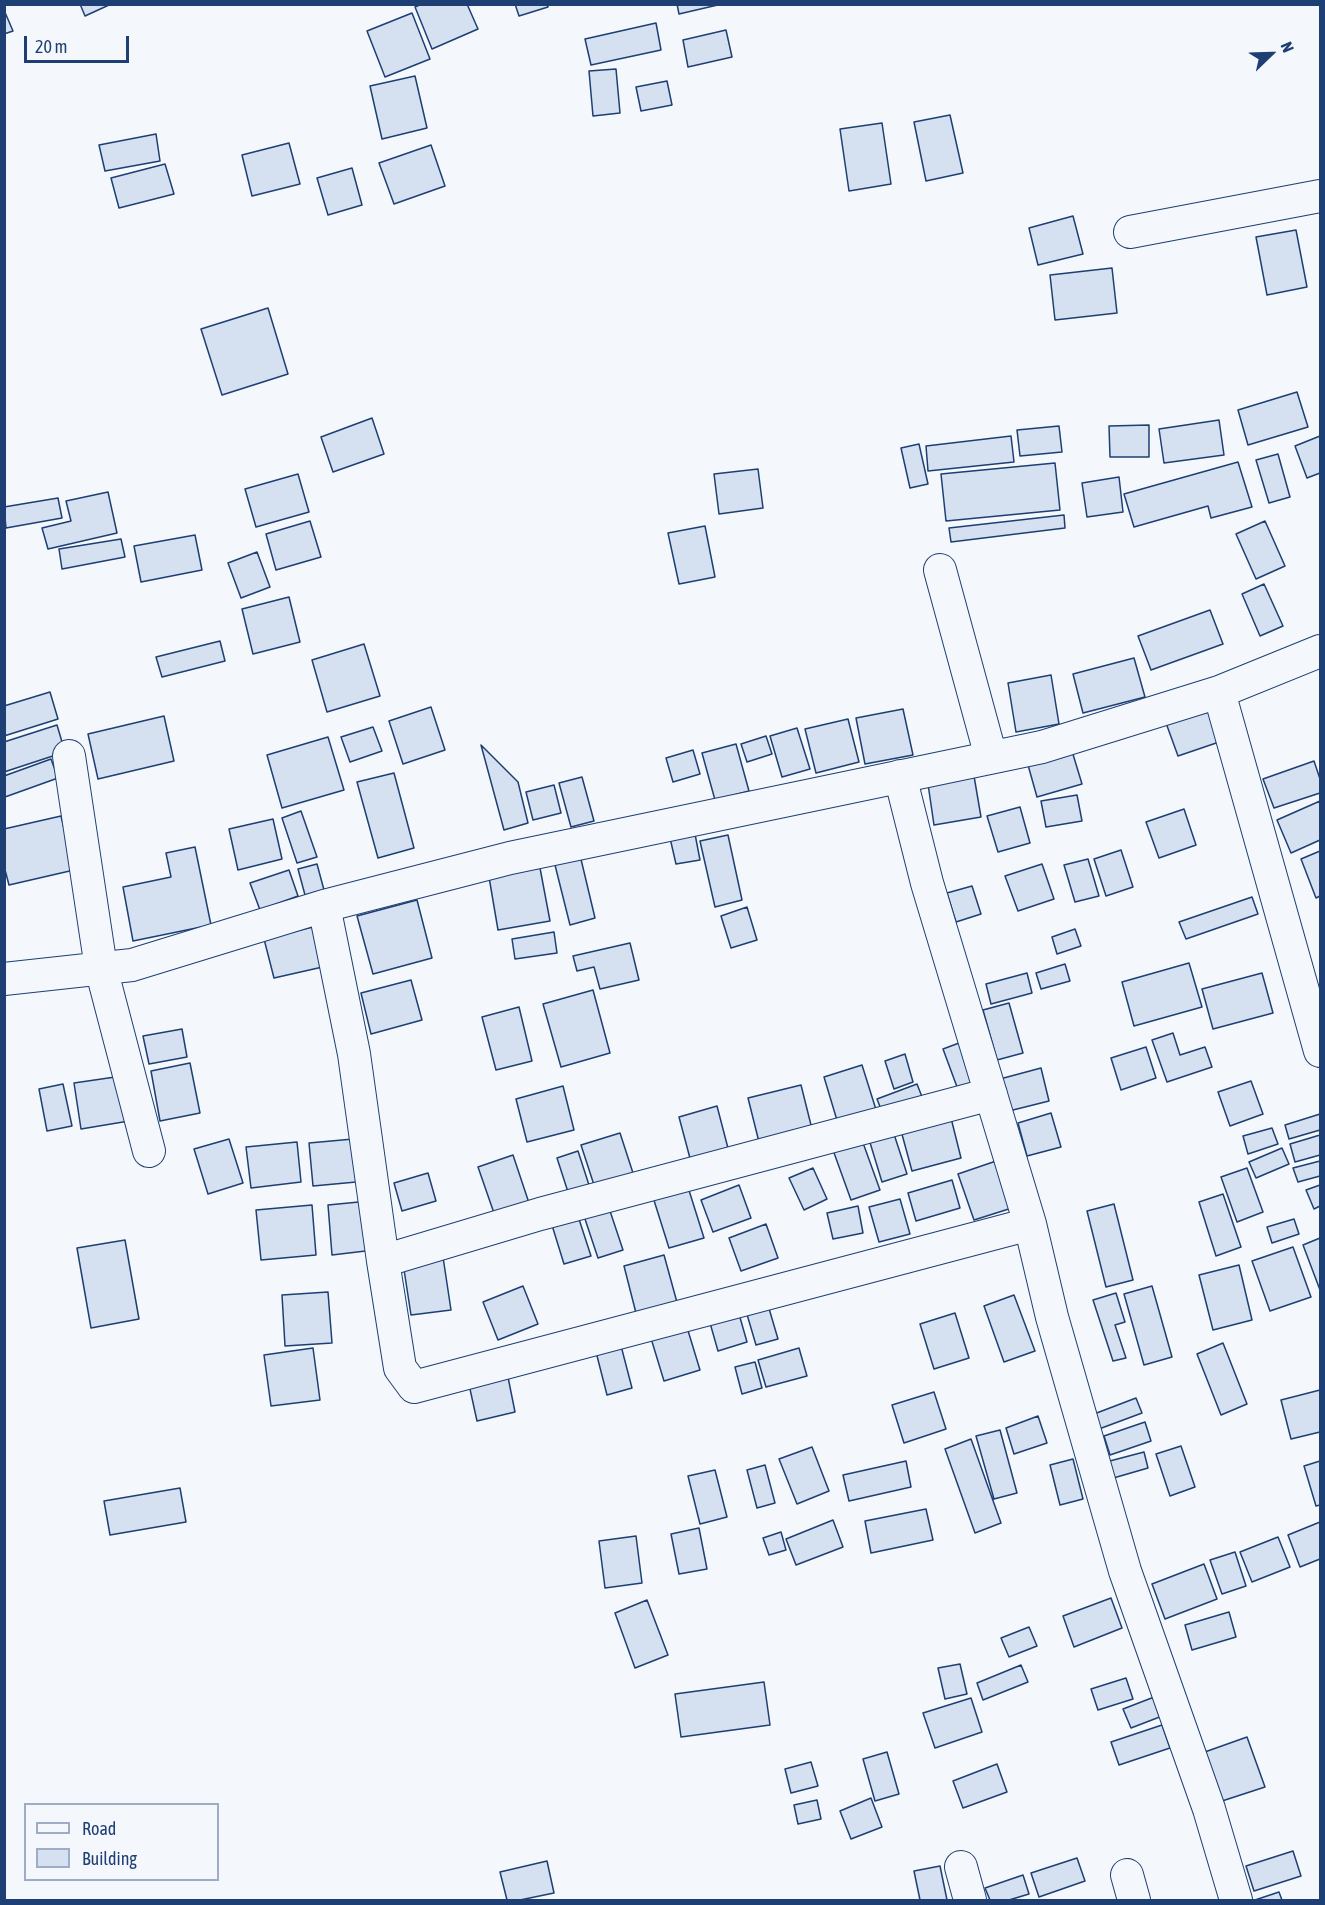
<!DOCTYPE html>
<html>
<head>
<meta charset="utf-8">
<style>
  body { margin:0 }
  #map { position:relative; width:1325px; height:1905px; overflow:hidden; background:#f4f7fb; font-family:"Asap Condensed",sans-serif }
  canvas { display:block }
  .frame { position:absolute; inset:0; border:6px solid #1d3f73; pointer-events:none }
  .legend { position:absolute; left:24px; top:1803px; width:195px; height:78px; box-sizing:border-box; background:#f4f7fb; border:2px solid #9eadc5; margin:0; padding:8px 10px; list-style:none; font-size:18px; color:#1d3f73 }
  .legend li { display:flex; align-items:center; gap:12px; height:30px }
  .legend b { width:30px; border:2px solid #9eadc5 }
  .north { position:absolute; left:1241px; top:24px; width:60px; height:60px; -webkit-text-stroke:4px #f4f7fb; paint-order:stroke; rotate:67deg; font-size:16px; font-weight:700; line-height:24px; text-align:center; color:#1d3f73 }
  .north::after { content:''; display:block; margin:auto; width:21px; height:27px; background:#1d3f73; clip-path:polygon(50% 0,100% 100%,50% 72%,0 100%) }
  .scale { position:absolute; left:24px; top:36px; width:105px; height:27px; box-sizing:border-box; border:3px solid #1d3f73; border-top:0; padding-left:8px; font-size:18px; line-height:21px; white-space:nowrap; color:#1d3f73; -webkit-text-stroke:4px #f4f7fb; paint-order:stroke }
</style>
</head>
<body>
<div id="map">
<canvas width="1325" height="1905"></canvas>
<div class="frame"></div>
<ul class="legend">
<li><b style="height:8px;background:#f4f7fb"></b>Road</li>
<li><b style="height:16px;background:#d5e0f0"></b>Building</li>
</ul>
<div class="north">N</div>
<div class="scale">20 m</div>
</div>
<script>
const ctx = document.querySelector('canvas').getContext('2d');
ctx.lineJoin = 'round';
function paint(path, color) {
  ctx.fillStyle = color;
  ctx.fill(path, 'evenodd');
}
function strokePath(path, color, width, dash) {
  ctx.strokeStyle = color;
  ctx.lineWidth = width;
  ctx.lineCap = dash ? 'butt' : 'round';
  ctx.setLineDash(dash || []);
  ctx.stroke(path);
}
const building = new Path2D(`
  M80,4H109V5L85,16Z
  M422,4H467L478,29L432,49L415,7Z
  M515,4H547L548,7L519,16Z
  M677,4H722L679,14Z
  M4,10L13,31L4,34Z
  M412,13L430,59L385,77L367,31Z
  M656,23L661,50L591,65L585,39Z
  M726,30L732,57L688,67L683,40Z
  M616,69L620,113L593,116L589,71Z
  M415,76L427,128L382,139L370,86Z
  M667,81L672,105L641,111L636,87Z
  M950,115L963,173L926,181L914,122Z
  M882,123L891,184L849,191L840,129Z
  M156,134L160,161L105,171L99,145Z
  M289,143L300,184L252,196L242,155Z
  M431,145L445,186L394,204L379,163Z
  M165,164L174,194L119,208L111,178Z
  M352,168L362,205L328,215L317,178Z
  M1073,216L1083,254L1038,265L1029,228Z
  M1296,230L1307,287L1267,295L1256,237Z
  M1112,268L1117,313L1055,320L1050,275Z
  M268,308L288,374L222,395L201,329Z
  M1297,392L1308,427L1248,445L1238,410Z
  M372,418L384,454L333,472L321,437Z
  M1219,420L1224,455L1164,463L1159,429Z
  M1149,425V457H1110L1109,426Z
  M1059,426L1062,452L1020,456L1017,430Z
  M1011,436L1014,462L928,471L926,446Z
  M1320,436V473L1307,478L1295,446Z
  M919,444L928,484L910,488L901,448Z
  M1278,454L1290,497L1269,503L1256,460Z
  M1238,462L1252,507L1211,518L1208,506L1134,527L1124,494Z
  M1055,463L1060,510L946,521L941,474Z
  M758,469L763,508L719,514L714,474Z
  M298,474L309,512L256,527L245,489Z
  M1119,477L1123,512L1087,517L1082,483Z
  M108,492L117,533L48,549L42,528L71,521L66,501Z
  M58,498L62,518L6,528L4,507Z
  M1064,515L1065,528L951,542L949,528Z
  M310,521L321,557L276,570L266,534Z
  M1265,521L1285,566L1256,579L1236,534Z
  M705,526L715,577L679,584L668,533Z
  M195,535L202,570L141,582L134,546Z
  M121,539L125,557L62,569L59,549Z
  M257,552L270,587L241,598L228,563Z
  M1264,584L1283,626L1260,636L1242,594Z
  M289,597L300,642L253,654L242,609Z
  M1210,610L1223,644L1151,670L1138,636Z
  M220,641L225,661L162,677L156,657Z
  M364,644L380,696L327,712L312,660Z
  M1134,658L1145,697L1083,713L1073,674Z
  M1051,675L1059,724L1016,732L1008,683Z
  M50,692L58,719L4,736V706Z
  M1214,706L1225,740L1178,756L1166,723Z
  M431,707L445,750L403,764L389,721Z
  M903,709L913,755L865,764L856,718Z
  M164,716L174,761L98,779L88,734Z
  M848,719L859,762L816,773L805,729Z
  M57,725L65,752L4,772V742Z
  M373,727L382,751L350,762L341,737Z
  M797,728L810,769L782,777L770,736Z
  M766,736L772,754L747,762L741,744Z
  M328,737L344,790L282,808L267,755Z
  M736,744L749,791L715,800L702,753Z
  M481,745L518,782L528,823L504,830Z
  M693,750L700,774L673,782L666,758Z
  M1072,751L1082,784L1037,797L1028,765Z
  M51,759L58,778L5,797L4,776Z
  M1314,761L1320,779V793L1274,808L1263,779Z
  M394,773L414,848L378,858L357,782Z
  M974,776L981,817L934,825L928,784Z
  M582,777L594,821L571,827L559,783Z
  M554,785L561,813L533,820L526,792Z
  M1077,795L1082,821L1046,827L1041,801Z
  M1320,801V840L1291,853L1277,820Z
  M1020,807L1030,843L998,852L987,816Z
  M1184,809L1196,845L1159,858L1146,822Z
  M301,811L317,857L297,863L282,818Z
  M61,816L74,870L9,885L4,866V829Z
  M273,819L282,859L238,870L229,829Z
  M695,834L700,860L676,864L670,838Z
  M728,835L742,900L715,907L700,841Z
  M195,847L211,925L133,941L123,887L171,877L166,853Z
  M1121,850L1133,887L1106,896L1094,859Z
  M1320,851V896L1316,898L1301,859Z
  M580,855L595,918L570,925L554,861Z
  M1088,859L1099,896L1075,902L1064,865Z
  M317,864L324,890L305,895L298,869Z
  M1042,864L1054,899L1018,911L1005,876Z
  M540,868L550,921L498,930L489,877Z
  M289,870L298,896L260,910L250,883Z
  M972,886L981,914L956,922L947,893Z
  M1252,897L1258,914L1186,939L1179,922Z
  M417,900L432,958L373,974L357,916Z
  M747,907L757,940L731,948L721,916Z
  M317,926L327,966L274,978L264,939Z
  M1075,929L1081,946L1057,954L1052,937Z
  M554,932L557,953L515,959L512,939Z
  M630,943L639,980L600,989L594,967L577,971L573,956Z
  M1189,963L1202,1007L1134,1026L1122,982Z
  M1065,964L1070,981L1041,989L1036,973Z
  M1027,973L1032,993L991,1004L986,984Z
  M1262,973L1273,1013L1213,1029L1202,989Z
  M411,980L422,1020L371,1034L361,993Z
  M593,990L610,1053L561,1067L543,1004Z
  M1009,1003L1023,1053L997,1060L983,1010Z
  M519,1007L532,1061L496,1070L482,1017Z
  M182,1029L187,1057L149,1064L143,1036Z
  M1173,1033L1180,1055L1205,1047L1212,1067L1167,1082L1152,1040Z
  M967,1040L984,1086L960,1095L943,1049Z
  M1146,1047L1156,1078L1121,1090L1111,1058Z
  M905,1054L913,1082L894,1089L885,1061Z
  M190,1063L200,1113L160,1121L151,1071Z
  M862,1065L878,1116L839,1127L824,1077Z
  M1041,1068L1049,1101L1009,1111L1000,1079Z
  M122,1076L129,1121L81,1129L74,1083Z
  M1251,1081L1263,1114L1230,1126L1218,1092Z
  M63,1084L72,1126L47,1131L39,1089Z
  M917,1084L924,1102L884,1117L877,1099Z
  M801,1085L812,1129L759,1142L748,1098Z
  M563,1086L574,1130L527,1142L516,1099Z
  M717,1106L729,1152L691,1162L679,1117Z
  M1051,1113L1061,1147L1027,1156L1018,1123Z
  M950,1114L961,1158L912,1171L900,1127Z
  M1320,1114V1130L1289,1139L1285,1125Z
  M892,1128L907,1174L882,1182L868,1136Z
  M1272,1128L1278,1144L1248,1154L1243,1136Z
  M620,1133L633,1173L594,1185L581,1145Z
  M1320,1135V1155L1295,1162L1290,1144Z
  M364,1138L367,1181L313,1186L309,1143Z
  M229,1139L243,1183L208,1194L194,1149Z
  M862,1140L880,1190L851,1200L833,1150Z
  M297,1142L301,1182L251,1188L246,1147Z
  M1282,1148L1289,1164L1256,1178L1249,1162Z
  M578,1151L589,1185L568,1192L557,1158Z
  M513,1155L529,1203L495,1216L478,1167Z
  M999,1160L1015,1207L974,1220L958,1174Z
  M1320,1161V1176L1298,1182L1293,1168Z
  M813,1168L827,1199L804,1210L789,1178Z
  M1247,1168L1263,1212L1237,1222L1221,1177Z
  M428,1173L436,1201L402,1211L394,1183Z
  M952,1180L960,1208L916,1221L908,1193Z
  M687,1184L704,1238L669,1248L652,1194Z
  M739,1185L751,1218L713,1232L701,1200Z
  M1320,1185V1206L1314,1209L1306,1190Z
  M1223,1194L1241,1247L1216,1256L1199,1202Z
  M900,1199L910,1234L879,1242L869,1207Z
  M369,1201L374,1250L332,1255L328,1205Z
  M1114,1204L1133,1280L1106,1287L1087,1211Z
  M312,1205L316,1255L261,1260L256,1210Z
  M608,1205L623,1250L598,1258L583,1213Z
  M858,1206L863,1233L833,1239L827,1213Z
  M577,1213L591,1256L564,1264L551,1222Z
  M1294,1219L1299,1234L1272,1243L1267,1227Z
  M766,1224L778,1258L741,1271L729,1238Z
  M1320,1238V1290L1303,1245Z
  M125,1240L139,1319L91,1328L77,1248Z
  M1293,1247L1311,1297L1270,1311L1252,1261Z
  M664,1255L678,1306L637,1317L624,1266Z
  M443,1257L451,1310L411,1315L403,1263Z
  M1239,1265L1252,1320L1213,1330L1199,1275Z
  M523,1286L538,1324L498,1340L483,1302Z
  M1152,1286L1172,1357L1144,1365L1124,1294Z
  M328,1292L332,1343L285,1346L282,1295Z
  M1116,1293L1125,1322L1115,1325L1126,1358L1113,1361L1093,1300Z
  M1014,1295L1035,1351L1004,1362L984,1306Z
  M768,1305L778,1339L756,1345L746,1311Z
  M737,1307L747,1342L718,1351L708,1316Z
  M955,1313L969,1358L934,1369L920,1324Z
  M686,1324L700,1370L664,1381L650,1335Z
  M620,1342L632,1388L607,1395L595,1348Z
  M1223,1343L1247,1404L1221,1415L1197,1354Z
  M313,1348L320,1400L271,1406L264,1355Z
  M799,1348L807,1376L766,1387L758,1360Z
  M755,1362L762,1388L742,1394L735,1367Z
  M507,1372L515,1412L477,1421L468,1380Z
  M1320,1390V1432L1291,1439L1281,1400Z
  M934,1392L946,1429L904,1443L892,1405Z
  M1136,1398L1142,1413L1099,1429L1094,1414Z
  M1038,1416L1047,1443L1014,1454L1006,1428Z
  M1145,1422L1151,1441L1110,1455L1104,1436Z
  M1000,1430L1017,1493L994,1499L976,1436Z
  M971,1439L1001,1523L975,1533L945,1449Z
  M1181,1446L1195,1487L1170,1496L1156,1454Z
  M812,1447L829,1491L797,1504L779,1459Z
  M1144,1452L1148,1468L1110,1479L1106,1462Z
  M1073,1459L1083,1499L1060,1505L1050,1465Z
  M906,1461L911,1487L849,1501L843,1475Z
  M1320,1461V1505L1316,1506L1304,1466Z
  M765,1465L775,1503L757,1508L747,1470Z
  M715,1470L727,1517L700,1524L688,1476Z
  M180,1488L186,1522L110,1535L104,1501Z
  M926,1509L933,1540L871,1553L865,1521Z
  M833,1520L843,1547L796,1565L786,1539Z
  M1320,1522V1559L1300,1567L1288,1535Z
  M699,1528L707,1569L679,1574L671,1534Z
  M781,1532L786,1550L769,1555L763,1538Z
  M636,1536L642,1583L605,1588L599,1541Z
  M1278,1537L1290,1567L1252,1582L1240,1552Z
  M1235,1552L1246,1586L1222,1594L1210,1560Z
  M1204,1564L1217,1599L1165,1619L1152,1584Z
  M1111,1598L1122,1628L1074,1647L1063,1616Z
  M647,1600L668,1655L635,1668L615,1613Z
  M1229,1612L1236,1637L1192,1650L1185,1625Z
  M1029,1627L1037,1646L1009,1657L1001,1638Z
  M960,1664L967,1694L945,1699L938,1668Z
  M1021,1665L1028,1682L983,1700L977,1683Z
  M1126,1678L1133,1699L1098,1710L1091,1689Z
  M764,1682L770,1725L681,1737L675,1694Z
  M1162,1694L1170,1713L1131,1728L1123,1709Z
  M971,1698L982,1732L935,1748L923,1713Z
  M1162,1725L1170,1748L1119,1765L1111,1742Z
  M1247,1737L1265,1787L1219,1802L1202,1753Z
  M887,1752L899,1794L875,1801L863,1759Z
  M811,1762L818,1786L791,1793L785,1769Z
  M997,1764L1007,1792L963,1808L953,1781Z
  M871,1798L882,1827L851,1839L840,1811Z
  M817,1800L821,1819L798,1824L794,1805Z
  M1293,1851L1301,1876L1254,1891L1246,1866Z
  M1077,1858L1085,1881L1039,1897L1031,1873Z
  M547,1861L554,1893L520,1900H507L500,1872Z
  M940,1866L947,1900H920L914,1871Z
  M1023,1875L1029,1894L1009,1900H990L985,1888Z
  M1279,1892L1282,1900H1255Z`);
const minor = new Path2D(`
  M1130,232L1320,196
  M940,570L991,757
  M1219,692L1320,1051
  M69,756L101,968L149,1151
  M900,776L927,883L1030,1224L1052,1317L1125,1571L1209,1809L1236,1900
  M324,906L354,1054L383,1261L540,1214L991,1094
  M4,979L132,965L324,906L510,858L1042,747L1219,692L1320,651
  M383,1261L400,1368L414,1387L1030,1224
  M961,1867L970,1900
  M1127,1875L1134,1900`);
paint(building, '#d5e0f0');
strokePath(building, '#1d3f73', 1.5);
strokePath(minor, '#1d3f73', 34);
strokePath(minor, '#f4f7fb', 32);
</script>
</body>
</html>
